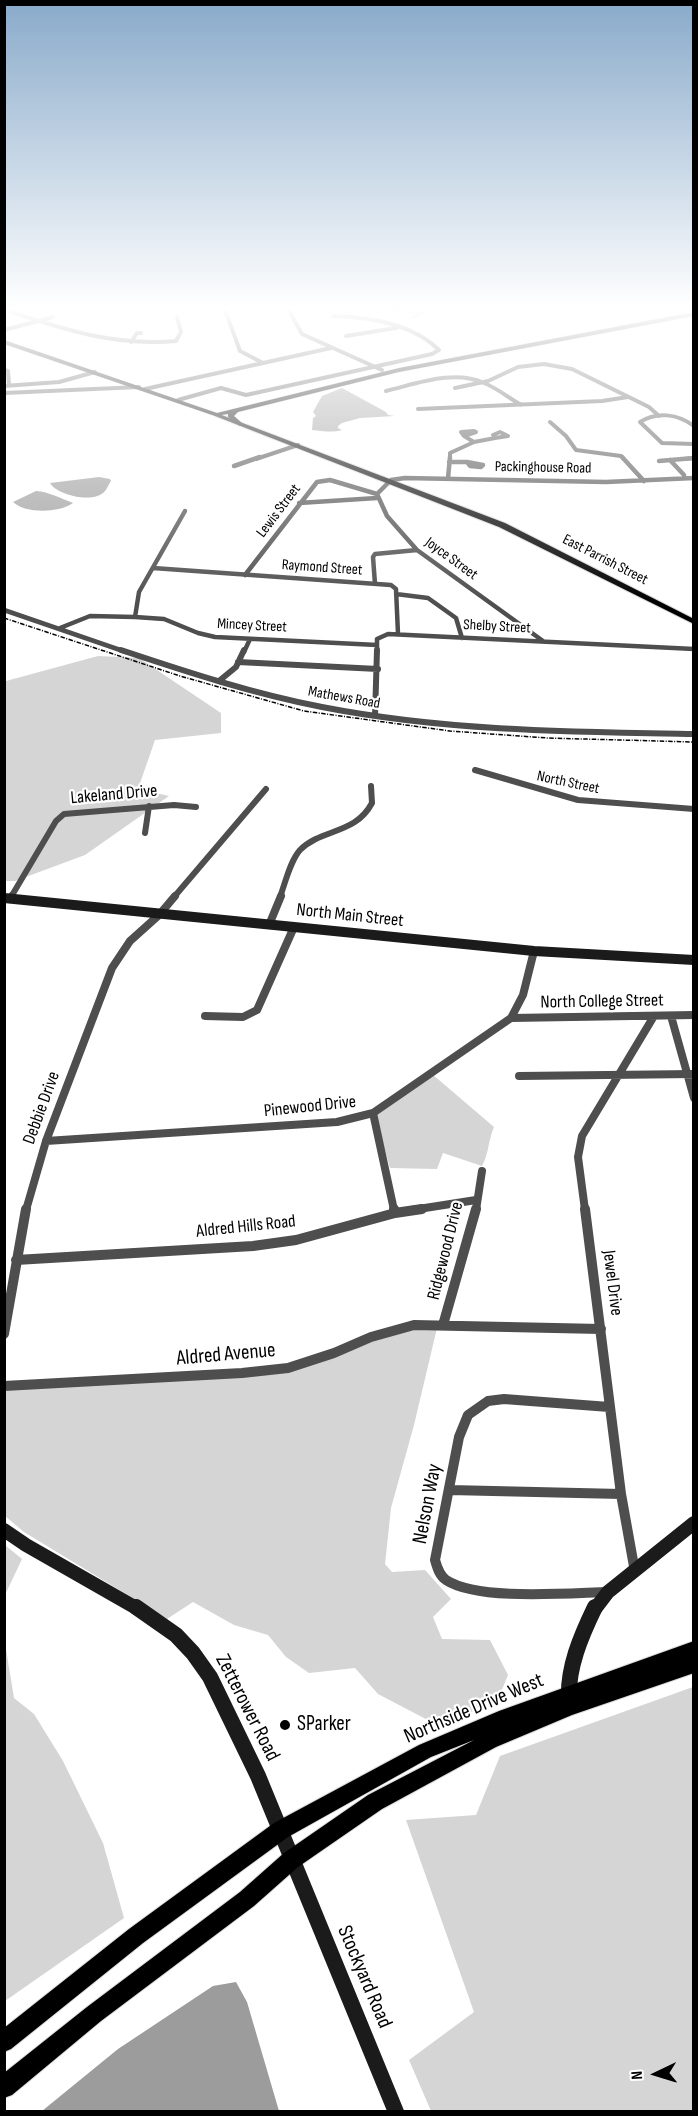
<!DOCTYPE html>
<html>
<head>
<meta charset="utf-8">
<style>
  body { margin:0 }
  #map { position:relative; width:698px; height:2116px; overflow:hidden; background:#fff; font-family:"Sofia Sans Condensed",sans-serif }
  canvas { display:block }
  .frame { position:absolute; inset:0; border:6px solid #000; pointer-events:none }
  .north { position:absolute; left:626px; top:2044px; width:60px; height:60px; -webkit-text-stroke:4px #fff; paint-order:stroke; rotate:266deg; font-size:16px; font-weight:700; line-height:24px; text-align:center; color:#000 }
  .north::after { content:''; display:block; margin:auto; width:21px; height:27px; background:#000; clip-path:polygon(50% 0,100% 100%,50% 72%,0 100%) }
</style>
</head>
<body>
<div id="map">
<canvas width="698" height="2116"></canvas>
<div class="frame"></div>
<div class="north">N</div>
</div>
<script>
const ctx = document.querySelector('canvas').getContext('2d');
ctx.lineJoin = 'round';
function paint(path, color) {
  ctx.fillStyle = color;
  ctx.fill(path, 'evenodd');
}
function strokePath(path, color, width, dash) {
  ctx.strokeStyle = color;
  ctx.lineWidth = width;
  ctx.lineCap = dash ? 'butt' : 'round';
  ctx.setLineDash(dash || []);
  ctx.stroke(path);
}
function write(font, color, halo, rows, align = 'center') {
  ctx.font = font + ' "Sofia Sans Condensed",sans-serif';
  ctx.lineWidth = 4.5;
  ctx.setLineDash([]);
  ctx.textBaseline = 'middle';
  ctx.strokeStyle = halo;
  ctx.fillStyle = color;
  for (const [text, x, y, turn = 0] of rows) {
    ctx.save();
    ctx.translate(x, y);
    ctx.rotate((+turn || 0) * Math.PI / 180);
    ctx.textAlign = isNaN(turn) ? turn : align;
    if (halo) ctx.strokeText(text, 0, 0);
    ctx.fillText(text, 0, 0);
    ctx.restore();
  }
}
const green = new Path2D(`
  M98,656L139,658L221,713V733L155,740L138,789L169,796L85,855L15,881H5L6,681Z
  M432,1074L494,1127C488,1141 489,1153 482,1166L443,1153L437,1169L390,1168L375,1114Z
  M413,1327L437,1328L414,1425L391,1508L385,1564L392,1572L425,1570L451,1599L433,1617L442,1639L490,1640L508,1675L499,1697L443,1728L378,1694L355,1668L309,1673L286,1657L268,1635L234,1625L193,1602L167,1619L24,1532L5,1516V1390L276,1374Z
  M5,1545L22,1559L5,1595Z
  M5,1643L14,1698L34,1714L63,1761L103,1843L124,1918L5,2001Z
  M693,1687V2111H431L409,2060L474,2012L406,1820L476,1815L500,1756Z`);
const water = new Path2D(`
  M370,307C384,307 417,301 426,314L414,318L412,317L416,313L374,311Z
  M342,388L386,412L388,415L395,416L360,418L342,423L338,426V428L342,430C332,433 322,431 312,430L313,418L316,416L313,412L322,396Z
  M99,477L110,479L111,481C108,485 107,490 103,493C91,503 57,495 50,483Z
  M36,491C49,492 60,498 73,503C59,513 26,514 13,502Z
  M236,1982L247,2002L279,2111H42L118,2049L213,1986Z`);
const streetFar4 = new Path2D(`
  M224,307L240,351L263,363
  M287,307L302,334L382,370
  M8,311C66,330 114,346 176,341L181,332L177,317
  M4,330L53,317
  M346,336L396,328
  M131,342L137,333H141
  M4,370L8,371L9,385
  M4,386L59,382L95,372
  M455,388L488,381L518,367L544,364L572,369L649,407L659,416
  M145,389L331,348
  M386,391C416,384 454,369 484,383C497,388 509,398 521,405
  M4,393L139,387
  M178,400L221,388L246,395L432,354L439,350C413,324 369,317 333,316
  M418,409L602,401L628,397
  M550,422L566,436L576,450L621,456L624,459
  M694,426C678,414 657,411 640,422L662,443L694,444
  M474,431L476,432L464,436L461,432Z
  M500,432L508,436L495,438L493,435Z
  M464,436L474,442
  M256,459L298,445
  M450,459V453L474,442L495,438
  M684,459L694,458`);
const streetFar3 = new Path2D(`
  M622,457L644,481
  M670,460L684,475
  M659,461L694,458
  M449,462H467
  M467,462L483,465L481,467L470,466Z
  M234,466L260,457
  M448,478L450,457
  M299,503L377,498
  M153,568L391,585L396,589L398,634
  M245,575L317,482L330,480L377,494
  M375,584L373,557L375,554L417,550
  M396,594L428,598L456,618L462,638
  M4,610L126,652
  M135,617L139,592L185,511
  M60,628L90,616L135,617L164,619L198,633L215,637L377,645
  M543,641L417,550L387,516L377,494L391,480L405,478L606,482L694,478
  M244,652L250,639
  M377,652V639L388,634L694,649`);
const streetFar2 = new Path2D(`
  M121,650C187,672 254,694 322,707C445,731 570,732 694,734
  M238,662L378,669
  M219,681L236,667L244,650
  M375,716L377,650
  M475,770L578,800L694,809
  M145,833L149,806
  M11,897L56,821L64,814L174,805L196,807
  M174,897L266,789
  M280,897C285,884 290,861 300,850C322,828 355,835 372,803L371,786`);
const streetFar1 = new Path2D(`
  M10,899L12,896
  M269,925L281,896
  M205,1016L243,1017L257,1010L294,927
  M671,1016L694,1098
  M511,1018L694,1015
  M519,1076L694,1074
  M373,1113L394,1210
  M46,1141L337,1122L373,1113L511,1018L523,995L534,951
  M26,1210L46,1141L112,968L130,941L159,915L175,896
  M412,1210L476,1200
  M476,1210L482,1171
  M585,1210L578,1157L582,1136L654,1016`);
const street = new Path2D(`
  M394,1209L395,1213
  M585,1209L621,1494L635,1572
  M16,1260L253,1246L296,1240L395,1213L422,1209
  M443,1325L476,1209
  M4,1334L26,1209
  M4,1386L242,1373L288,1368L334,1353L371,1337L414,1325L601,1329
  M450,1490L621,1494
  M608,1592C569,1593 478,1601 446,1580C439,1575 437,1567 435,1560L459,1437L468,1415L488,1401L504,1399L609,1407`);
const secondaryFar2 = new Path2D(`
  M4,898L534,951L694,960`);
const secondaryFar1 = new Path2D(`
  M4,1530L26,1545L138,1609
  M595,1609L608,1592L694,1523`);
const secondary = new Path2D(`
  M136,1607L176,1635L193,1653L210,1677L258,1776L396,2112
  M569,1701C567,1668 581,1636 595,1607`);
const primary = new Path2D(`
  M215,414H219L505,523L694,619V624L499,527L215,416Z
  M694,1641V1673L572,1715L496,1747L382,1809L298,1867L254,1906L101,2021L12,2095L4,2098V2073L87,2007L240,1892L284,1853L368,1795L474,1740L431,1757L288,1837L143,1943L11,2049L4,2052V2028L129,1929L274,1823L419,1745L499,1711Z`);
const highway = new Path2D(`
  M694,312V316L399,372L238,412L234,416L243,424L240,426L228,417V414L215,416L4,344V340L217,413L399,368Z`);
const rail = new Path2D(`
  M4,618L180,676L304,711L450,731L547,738L694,742`);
const markers = [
  [285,1725,6,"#000"]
];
const farStreetnames = [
  ["Packinghouse Road",543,468,1],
  ["Lewis Street",279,511,-53],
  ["Joyce Street",451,559,36],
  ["East Parrish Street",605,560,27],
  ["Raymond Street",322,568,4],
  ["Mincey Street",252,626,3],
  ["Shelby Street",497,627,3],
  ["Mathews Road",344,698,10],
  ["North Street",568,783,12]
];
const streetNames = [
  ["Lakeland Drive",114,795,-5],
  ["North Main Street",350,916,6],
  ["North College Street",602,1002,-1],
  ["Pinewood Drive",310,1107,-6],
  ["Debbie Drive",42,1108,-70],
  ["Aldred Hills Road",246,1227,-6],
  ["Ridgewood Drive",446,1251,-76],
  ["Jewel Drive",612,1283,83]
];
const nearStreetnames = [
  ["Aldred Avenue",226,1355,-5],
  ["Nelson Way",428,1504,-79],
  ["Zetterower Road",247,1708,63],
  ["Northside Drive West",474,1709,-23],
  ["Stockyard Road",364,1977,67]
];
const nearPoinames = [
  ["SParker",297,1725]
];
paint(green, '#d5d5d5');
paint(water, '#9c9c9c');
strokePath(primary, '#dbdbdb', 2);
strokePath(highway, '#dbdbdb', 1);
strokePath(streetFar4, '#4e4e4e', 4);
strokePath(streetFar3, '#4e4e4e', 4.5);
strokePath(streetFar2, '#4e4e4e', 6);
strokePath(streetFar1, '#4e4e4e', 8);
strokePath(street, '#4e4e4e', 10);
strokePath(secondaryFar2, '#1b1b1b', 10);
strokePath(secondaryFar1, '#1b1b1b', 14);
strokePath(secondary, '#1b1b1b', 16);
paint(primary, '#000');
paint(highway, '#000');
strokePath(rail, '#000', 1.5, [4.5, 1.5, 1, 1.5]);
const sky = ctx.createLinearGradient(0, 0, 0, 603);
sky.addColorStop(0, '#89aaca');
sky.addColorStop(0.51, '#fff');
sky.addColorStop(1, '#ffffff00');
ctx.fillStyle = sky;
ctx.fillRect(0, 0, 698, 603);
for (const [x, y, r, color] of markers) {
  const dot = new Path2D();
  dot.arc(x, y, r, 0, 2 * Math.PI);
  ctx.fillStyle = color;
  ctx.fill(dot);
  strokePath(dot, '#fff', 2);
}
write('15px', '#000', '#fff', farStreetnames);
write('18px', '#000', '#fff', streetNames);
write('21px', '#000', '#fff', nearStreetnames);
write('21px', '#000', '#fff', nearPoinames, 'left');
</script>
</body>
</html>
